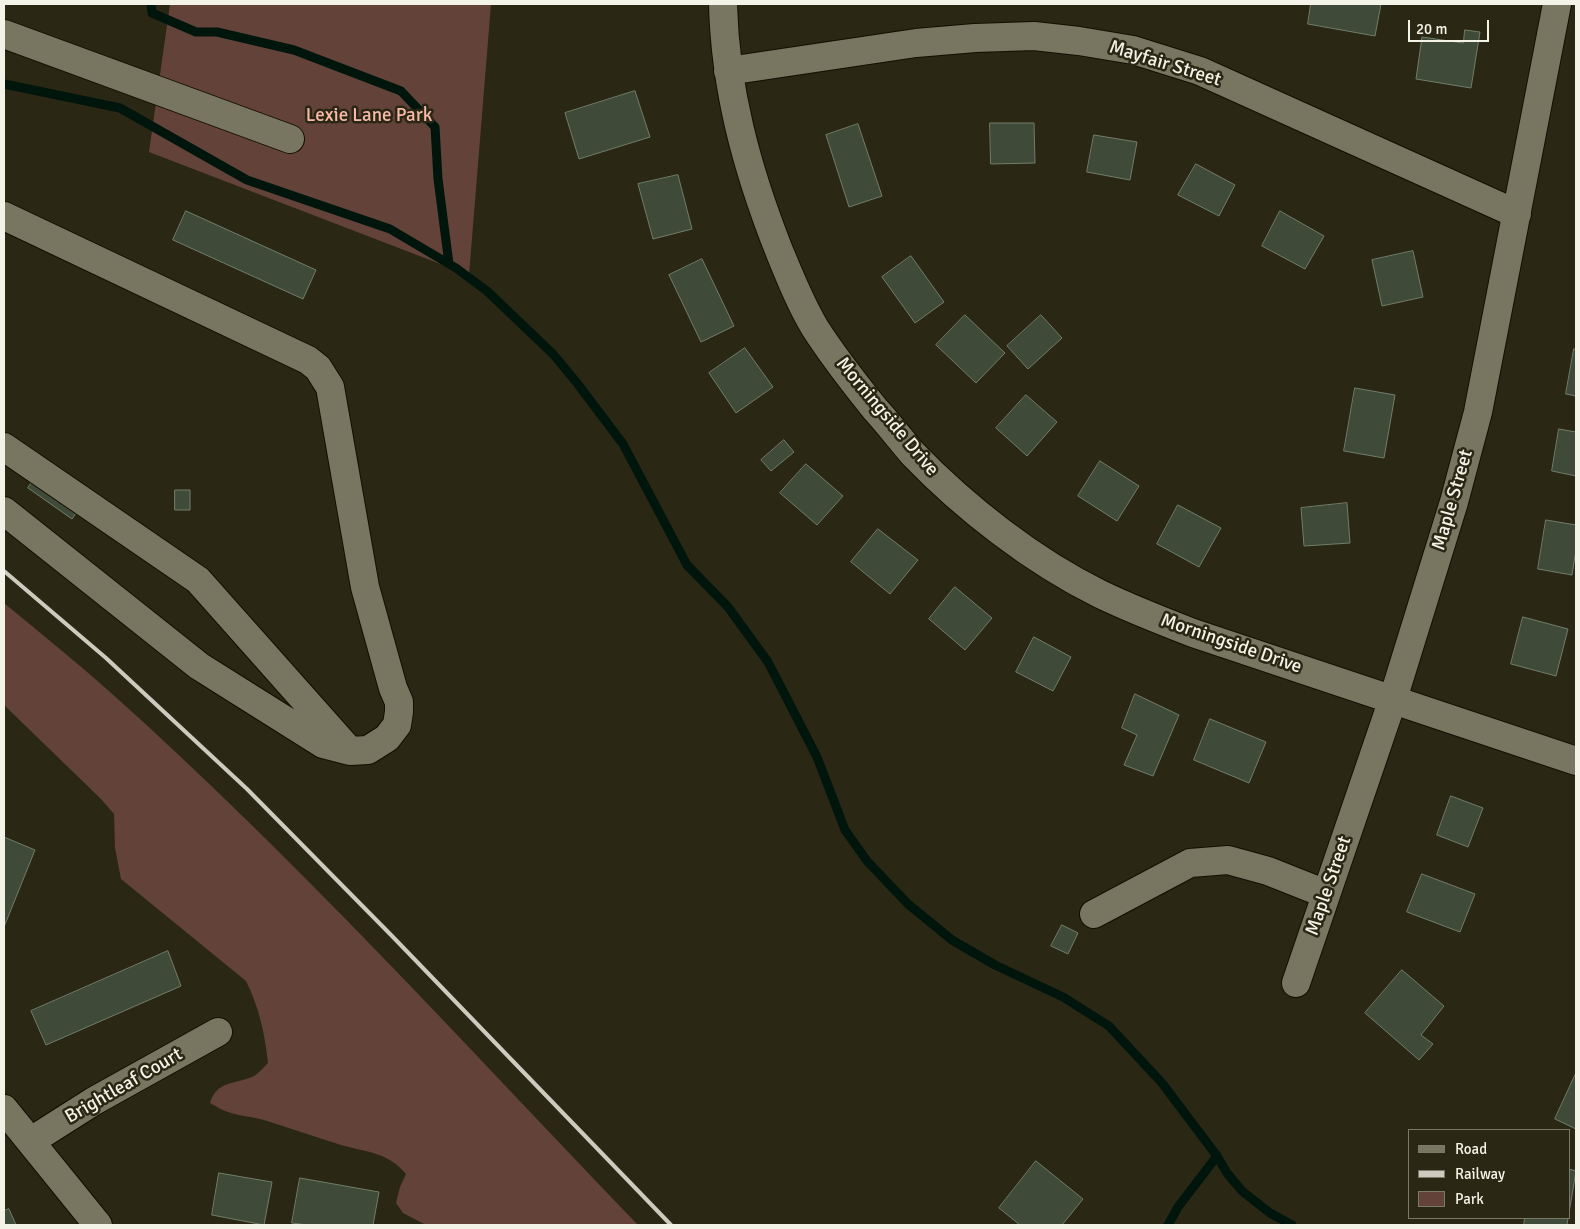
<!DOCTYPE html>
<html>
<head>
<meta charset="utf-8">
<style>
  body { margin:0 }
  #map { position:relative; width:1580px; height:1229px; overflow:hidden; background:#2a2715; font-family:Signika,sans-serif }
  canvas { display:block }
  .frame { position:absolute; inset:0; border:5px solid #f4f3e7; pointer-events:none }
  .legend { position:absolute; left:1408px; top:1129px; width:162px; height:90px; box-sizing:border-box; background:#2a2715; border:1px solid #7b7969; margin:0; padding:6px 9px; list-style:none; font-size:15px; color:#f4f3e7 }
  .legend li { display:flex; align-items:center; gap:10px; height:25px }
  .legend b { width:25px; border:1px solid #7b7969 }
  .scale { position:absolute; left:1408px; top:20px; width:81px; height:22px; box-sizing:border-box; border:2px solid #f4f3e7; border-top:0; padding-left:6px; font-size:15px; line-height:18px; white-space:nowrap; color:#f4f3e7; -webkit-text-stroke:4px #2a2715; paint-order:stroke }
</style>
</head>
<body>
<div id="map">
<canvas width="1580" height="1229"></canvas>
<div class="frame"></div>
<ul class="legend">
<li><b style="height:6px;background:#787560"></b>Road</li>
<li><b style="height:6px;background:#cdcbbe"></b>Railway</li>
<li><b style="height:14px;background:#63423a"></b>Park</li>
</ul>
<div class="scale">20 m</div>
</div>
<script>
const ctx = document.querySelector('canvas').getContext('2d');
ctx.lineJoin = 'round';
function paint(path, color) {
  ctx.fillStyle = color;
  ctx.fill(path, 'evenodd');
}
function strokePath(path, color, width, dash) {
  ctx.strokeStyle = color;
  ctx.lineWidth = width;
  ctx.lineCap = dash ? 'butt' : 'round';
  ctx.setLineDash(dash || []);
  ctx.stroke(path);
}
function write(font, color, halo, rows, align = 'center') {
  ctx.font = font + ' Signika,sans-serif';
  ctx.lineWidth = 5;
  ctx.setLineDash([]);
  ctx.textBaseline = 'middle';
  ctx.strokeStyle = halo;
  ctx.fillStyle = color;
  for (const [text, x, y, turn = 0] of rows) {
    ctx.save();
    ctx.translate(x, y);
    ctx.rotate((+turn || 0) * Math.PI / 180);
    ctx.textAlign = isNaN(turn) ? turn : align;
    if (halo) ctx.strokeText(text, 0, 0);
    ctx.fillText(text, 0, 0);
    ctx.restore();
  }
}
const green = new Path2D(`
  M170,4H491L469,275L149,152Z
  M4,603C39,632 75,661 110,692C296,858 465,1045 638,1225H426L403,1213L396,1203L400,1187L406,1174C388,1152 366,1152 341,1145C315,1137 290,1128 264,1120C253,1117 241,1116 231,1113C223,1111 216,1106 210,1103C217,1080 235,1085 254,1076C259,1073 264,1067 268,1063C265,1034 259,1007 246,981L121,879L115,848L114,814L101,799L4,705Z`);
const stream = new Path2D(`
  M151,4L152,13L196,32H217L294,50L401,91L435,127L438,179L449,264
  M4,84L120,108L247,180L390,229L456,268L487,291L553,354L577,383L623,444L687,565L728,607L768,662L817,757L845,830L867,861L908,904L952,940L995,965L1063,997L1109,1026L1162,1083L1217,1156L1227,1173L1242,1191L1270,1213L1292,1225
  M1168,1225L1178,1207L1217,1156`);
const building = new Path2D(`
  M1311,4H1381L1375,36L1308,24Z
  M1465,30L1480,32L1471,88L1416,79L1422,37L1463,43Z
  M635,91L650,137L579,159L565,113Z
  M990,123H1034L1035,163L991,164Z
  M858,124L882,196L849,207L826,135Z
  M1094,135L1137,142L1130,180L1087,172Z
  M1196,164L1235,185L1219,216L1178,195Z
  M678,175L692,229L653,239L638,184Z
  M186,211L316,270L303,299L173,240Z
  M1280,211L1324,236L1305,269L1262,246Z
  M1413,251L1423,297L1382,306L1372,260Z
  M911,256L944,302L915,323L882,277Z
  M702,259L734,326L701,342L669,275Z
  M965,315L1005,353L976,383L936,345Z
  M1041,315L1062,338L1028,369L1007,346Z
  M745,348L773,387L736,413L709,373Z
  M1574,349H1576V396L1566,394Z
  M1355,388L1395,395L1384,458L1344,451Z
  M1026,395L1057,422L1027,456L996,428Z
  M1559,429L1576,432V476L1552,471Z
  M784,440L794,452L771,471L761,460Z
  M1100,461L1139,486L1117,521L1078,496Z
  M806,464L843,496L817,525L780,493Z
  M36,476L83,503L72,519L28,488Z
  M175,490H190V510H175Z
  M1347,503L1350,543L1304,546L1301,508Z
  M1178,505L1221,528L1199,567L1157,544Z
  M1546,520L1576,525V550L1572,575L1538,569Z
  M878,529L918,560L890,594L851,562Z
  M955,587L992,618L965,650L929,619Z
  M1523,617L1568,629L1556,676L1511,664Z
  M1034,637L1071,657L1053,691L1016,672Z
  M1135,694L1179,715L1153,776L1124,765L1137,735L1122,728Z
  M1210,719L1266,742L1249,783L1194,760Z
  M1451,796L1483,808L1468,847L1437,835Z
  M4,837L35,850L4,927Z
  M1422,874L1475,894L1460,932L1407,912Z
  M1062,925L1078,933L1068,954L1051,946Z
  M168,951L181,986L46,1045L31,1011Z
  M1402,970L1444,1006L1421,1035L1433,1044L1419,1060L1365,1013Z
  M1576,1073V1129L1555,1119Z
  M1036,1161L1083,1199L1062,1225H1020L999,1208Z
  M1569,1169L1576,1171L1569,1213Z
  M219,1173L272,1182L264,1225L212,1215Z
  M300,1178L379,1192L373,1225H307L292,1223Z
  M9,1209L16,1225H4V1211Z
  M1525,1218H1568L1567,1225H1524Z`);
const minor = new Path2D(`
  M723,4C725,89 747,169 778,248C789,275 800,303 815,328C833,356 854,383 875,409C888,423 900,439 913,454C965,508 1033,561 1100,594C1131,609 1162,621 1193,633L1576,761
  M4,34L290,139
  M728,71L916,43L975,38L1034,36L1079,41L1133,50L1200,71L1517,214
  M4,216L308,360L318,368L330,387L365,587L393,688L399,702V712L397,725L387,738L368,750L350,751L323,744L199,666L4,511
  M4,447L198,580L349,750
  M1094,914L1190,863L1228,860L1268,871L1326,894
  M1296,983L1393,699L1454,502L1478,412L1557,4
  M4,1109L98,1225
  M31,1141L94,1101L218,1032`);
const rail = new Path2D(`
  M4,571L106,658L247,789L393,937L671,1225`);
const streetNames = [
  ["Mayfair Street",1165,64,17],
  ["Morningside Drive",887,417,50],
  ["Maple Street",1453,500,-74],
  ["Morningside Drive",1231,644,19],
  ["Maple Street",1329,886,-71],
  ["Brightleaf Court",124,1086,-30]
];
const parkNames = [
  ["Lexie Lane Park",369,116]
];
paint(green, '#63423a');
strokePath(stream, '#00150b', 9);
paint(building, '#404a39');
strokePath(building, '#717d6a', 1);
strokePath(minor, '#131001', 30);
strokePath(minor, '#787560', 28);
strokePath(rail, '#cdcbbe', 4);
write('19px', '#f4f3e7', '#2a2715', streetNames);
write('19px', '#fabaaa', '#2a2715', parkNames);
</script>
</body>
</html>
